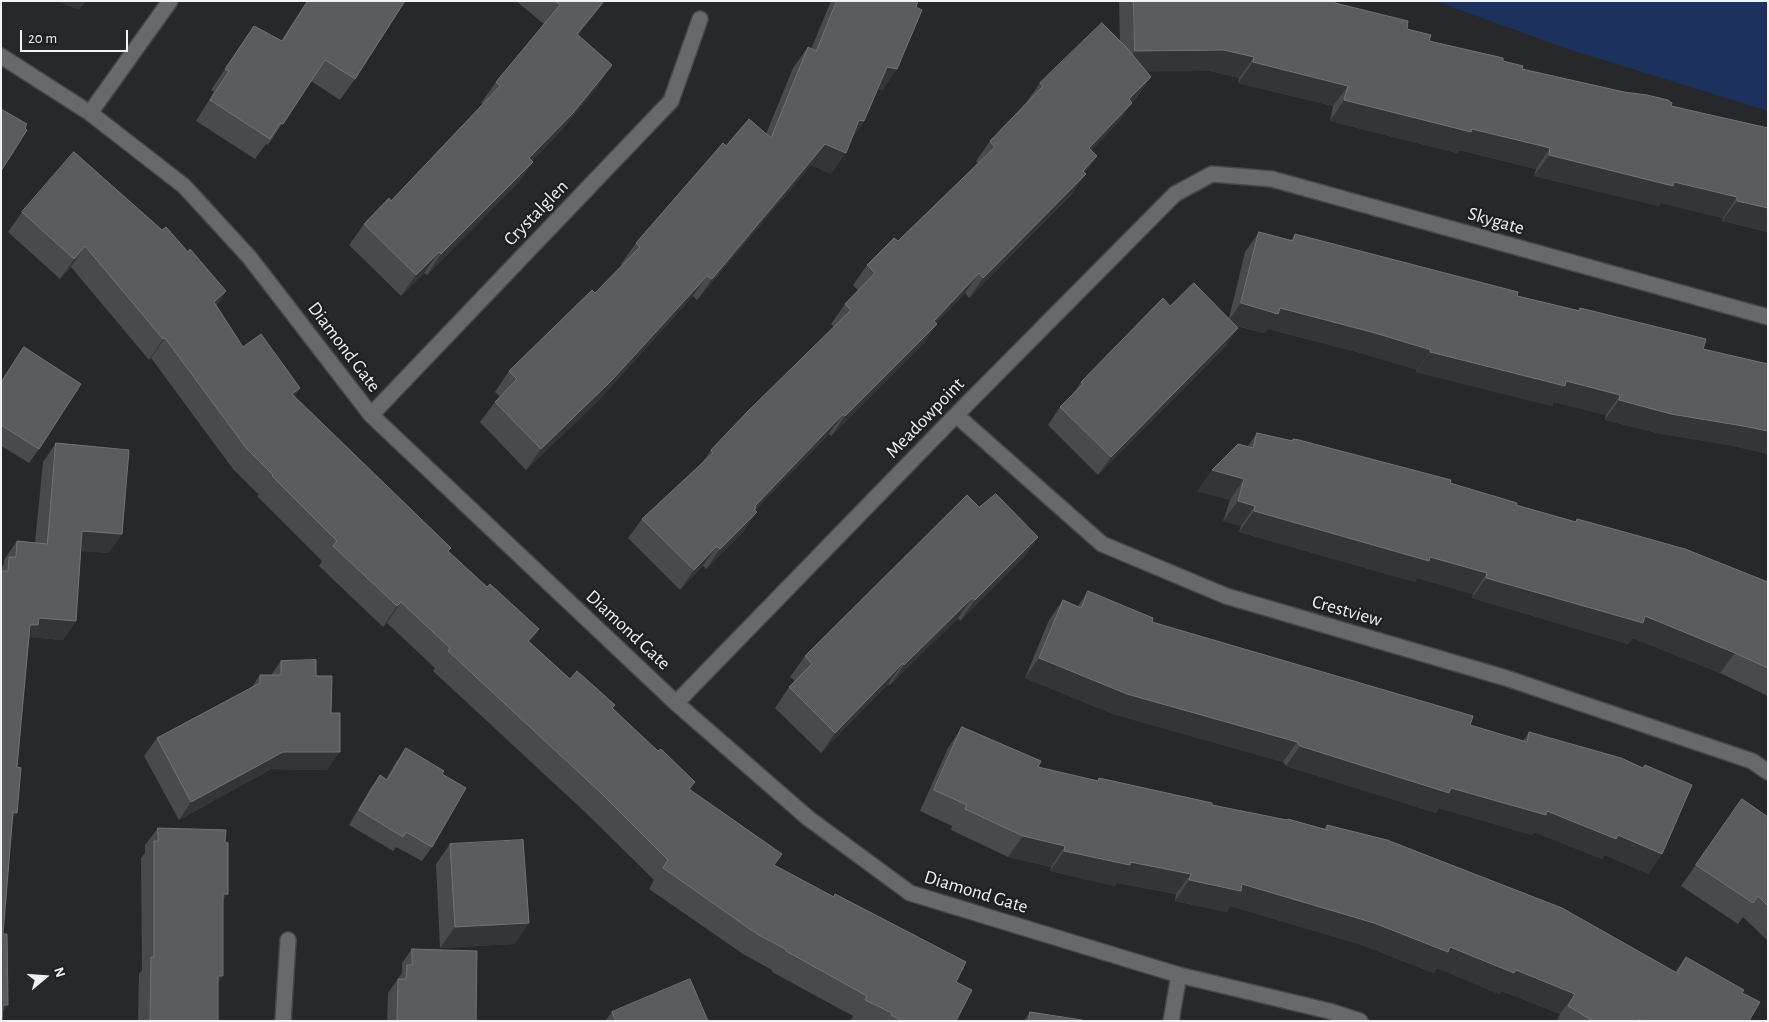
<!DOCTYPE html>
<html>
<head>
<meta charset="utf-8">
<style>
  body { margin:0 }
  #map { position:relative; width:1769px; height:1022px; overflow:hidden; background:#27282c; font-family:"Alegreya Sans",sans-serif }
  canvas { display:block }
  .frame { position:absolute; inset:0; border:2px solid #f1f2f4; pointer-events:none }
  .north { position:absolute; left:20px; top:952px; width:50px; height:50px; -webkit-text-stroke:4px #1d1f22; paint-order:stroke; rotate:72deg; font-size:14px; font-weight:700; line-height:20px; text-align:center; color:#f1f2f4 }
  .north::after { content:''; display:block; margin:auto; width:18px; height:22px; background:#f1f2f4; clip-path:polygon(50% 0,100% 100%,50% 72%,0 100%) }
  .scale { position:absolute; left:20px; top:30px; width:108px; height:22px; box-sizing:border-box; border:2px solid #f1f2f4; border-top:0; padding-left:6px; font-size:15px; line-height:18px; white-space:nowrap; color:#f1f2f4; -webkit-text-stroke:4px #1d1f22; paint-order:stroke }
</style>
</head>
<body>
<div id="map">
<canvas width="1769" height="1022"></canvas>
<div class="frame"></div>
<div class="north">N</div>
<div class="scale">20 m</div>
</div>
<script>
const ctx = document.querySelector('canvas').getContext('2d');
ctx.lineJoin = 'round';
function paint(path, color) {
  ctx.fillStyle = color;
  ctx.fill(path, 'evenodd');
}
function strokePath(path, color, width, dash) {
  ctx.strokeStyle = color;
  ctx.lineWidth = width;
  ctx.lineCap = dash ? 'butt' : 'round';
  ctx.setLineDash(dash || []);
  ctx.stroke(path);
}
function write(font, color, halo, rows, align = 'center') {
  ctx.font = font + ' "Alegreya Sans",sans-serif';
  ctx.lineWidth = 4.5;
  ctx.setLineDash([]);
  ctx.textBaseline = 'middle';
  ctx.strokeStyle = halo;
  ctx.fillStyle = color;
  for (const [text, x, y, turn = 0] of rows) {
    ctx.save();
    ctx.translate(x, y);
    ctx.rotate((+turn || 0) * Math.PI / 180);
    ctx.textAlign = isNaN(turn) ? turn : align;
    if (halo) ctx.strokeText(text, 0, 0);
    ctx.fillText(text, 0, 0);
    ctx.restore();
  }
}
const green = new Path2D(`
  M1435,1H1768V111L1568,49Z`);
const minor = new Path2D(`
  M1,56L90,113L184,186L250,258L371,415L676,703L808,818L910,893L1179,975L1329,1011L1360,1021
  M90,113L170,1
  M371,415L671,101L700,19
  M956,415L1102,544L1226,596L1506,678L1752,761L1768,772
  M676,703L956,415L1175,194L1212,174L1272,179L1768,317
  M283,1021L288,940
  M1171,1021L1179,975`);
const wall = new Path2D(`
  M307,1H405L355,79L340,100L311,81L268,145L266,144L255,159L196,121L214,92L211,90L254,26L281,41Z
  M516,1H605L578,35L598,86L558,134L532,161L533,162L518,183L427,275L424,273L401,296L349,245L364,224L391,201L483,104L481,103L496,82L544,24Z
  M831,1H918L883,90L878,89L864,121L851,139L831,174L811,165L697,300L693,296L598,401L526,470L480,422L495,402L500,397L495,392L509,371L595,293L622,265L621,264L636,243L726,146L766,134L793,68L808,47L811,49Z
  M1119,1H1335V3L1407,29L1429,41L1503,61L1522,69L1671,106L1768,232L1722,221L1723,218L1661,203L1659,206L1534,176L1536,169L1459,150L1457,153L1330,121L1333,106L1238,83L1239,78L1210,71H1147L1151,77L1137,97L1132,102L1118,123L1091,150L1085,173L1072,194L969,298L965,293L936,323L937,324L923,344L831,436L829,434L755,510L757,512L743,532L706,569L703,566L680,590L628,538L642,519L702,463L711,450L834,327L831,324L845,304L858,290L853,285L867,265L898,241L978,163L976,161L990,141L1026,103L1040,83L1120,41Z
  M22,212L162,230L188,252L226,291L216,306L243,347L300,388L294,397L451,548L448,551L530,642L570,679L613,708L690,790L774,865L833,897L835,894L956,982V1021H853L851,1020L853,1016L772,972V970L743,954L649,889L654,880L586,813L433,671L435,668L387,623L383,627L319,566L322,561L257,496L259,495L233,469L151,358L149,360L71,267L60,279L8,232Z
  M1259,232L1291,240L1295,234L1517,296L1578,311L1580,308L1703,349L1766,364L1768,362V454L1729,445L1657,433L1605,420L1606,415L1554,402L1552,406L1416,372L1417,370L1361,353L1268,329L1264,333L1236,326L1226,346L1098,475L1048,425L1060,407L1072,395L1081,382L1170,306L1229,318L1245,252Z
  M24,347L39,449L29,463L1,446V381Z
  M1257,433L1292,441L1293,439L1450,483L1516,505L1575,522L1577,519L1768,582V696L1720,673L1633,638L1628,644L1472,598L1473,594L1417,578L1415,582L1239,532L1241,526L1223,521L1230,500L1197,491L1248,446Z
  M56,443L122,534L108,553L81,551L76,621L63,640L30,637L29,638L12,820L3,934V1013L1,1021V568L4,564V560L17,541L35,543L43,462Z
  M979,507L1038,537L1024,557L960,621L958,618L890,685L888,684L821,753L775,708L789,687L795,681L790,677L805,656Z
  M1088,591L1152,622L1470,725L1523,741L1529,732L1662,854L1648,874L1605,855L1602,859L1534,832L1532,835L1439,808L1436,813L1286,766L1283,762L1113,714L1025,678L1049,620L1063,600L1078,606Z
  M281,661L316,676L327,770L271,769L179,820L144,756L157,738L251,688L260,675H271Z
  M962,727L1038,767L1097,781L1099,778L1212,805L1286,820L1288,819L1324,829L1327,825L1675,972L1686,957L1742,993L1749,1021H1557L1560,1014L1502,991L1499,994L1437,968L1434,973L1359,944L1230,906L1227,912L1175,901L1176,894L1117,883L1115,886L1050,871L1051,867L1008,857L951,830L952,826L920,811L948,748Z
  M406,748L442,774L432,847L422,861L396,847L393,851L349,825L370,789L380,775L386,779L396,762Z
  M1742,799L1768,817V941L1743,917L1738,924L1681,886Z
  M158,828L225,842L228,894L223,900L218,983V1021H138L139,974L142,970L141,858L145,853V845Z
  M450,844L515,944L440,948L436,864Z
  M412,949L476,1021H387L388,993L402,973V963Z
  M612,1012L708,1021H605Z
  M1030,1012L1082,1021H1024Z`);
const shadedWall = new Path2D(`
  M56,1H86L79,10Z
  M604,1H605L562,54L577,34Z
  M1224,50L1254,57L1239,78L1210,71L1120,72L1135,51Z
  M1253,62L1348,86L1333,106L1238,83Z
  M612,65L598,86L558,134L515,179L529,158Z
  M887,67L897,69L883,90L873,87Z
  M1151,77L1137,97L1115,119L1129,99Z
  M1344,100L1472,129L1550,148L1536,169L1459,150L1457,153L1330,121Z
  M1132,103L1118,123L1075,168L1089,148Z
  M859,120L864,121L849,142Z
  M825,144L846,153L831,174L811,165L697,300L712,279Z
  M1549,155L1674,182L1737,197L1723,218L1661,203L1659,206L1534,176Z
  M1097,156L1083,176V171Z
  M533,162L518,183L427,275L441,254Z
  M1086,174L1072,194L969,298L983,278Z
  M1737,201L1768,208V232L1722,221Z
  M85,246L71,267L60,279L74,259Z
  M439,252L424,273L401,296L416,275Z
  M979,273L965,293L920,341L934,321Z
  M707,276L693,296L598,401L526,470L541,449Z
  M226,291L212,311L214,302Z
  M1241,303L1280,308L1375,333L1431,350L1417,370L1361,353L1268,329L1264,333L1227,323Z
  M937,324L923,344L831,436L845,416Z
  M1238,328L1226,346L1098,475L1111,457Z
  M165,338L151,358L149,360L163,339Z
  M1430,352L1566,381L1620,395L1606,415L1554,402L1552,406L1416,372Z
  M300,388L286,408L292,394Z
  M1619,400L1768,431V454L1729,445L1657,433L1605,420Z
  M843,414L829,434L752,514L757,512L743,532L706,569L720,549L755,506Z
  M1212,470L1244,479L1230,500L1197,491Z
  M1238,501L1255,506L1241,526L1223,521Z
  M1254,511L1430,557L1487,573L1473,594L1417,578L1415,582L1239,532Z
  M82,531L122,534L108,553L69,550Z
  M1038,537L1024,557L960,621L975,600Z
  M717,546L703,566L680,590L694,570Z
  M1486,578L1645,616L1735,653L1720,673L1633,638L1628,644L1472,598Z
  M972,598L958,618L890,685L904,665Z
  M401,602L387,623L383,627L397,606Z
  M39,618L76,621L63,640L30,637L25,644L30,625Z
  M539,629L525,650L528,641Z
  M1039,658L1297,742L1283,762L1113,714L1025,678Z
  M903,663L888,684L821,753L835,733Z
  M1300,746L1451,788L1547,811L1618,835L1662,854L1648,874L1605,855L1602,859L1534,832L1532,835L1439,808L1436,813L1286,766Z
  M283,752H340L327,770L271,769L179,820L191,802Z
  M13,812L17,813L4,832Z
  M1023,836L1065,846L1051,867L1008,857Z
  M1064,851L1130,862L1191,874L1176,894L1117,883L1115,886L1050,871Z
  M1189,880L1242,884L1374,923L1450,947L1516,970L1575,994L1560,1014L1502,991L1499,994L1437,968L1434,973L1359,944L1230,906L1227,912L1175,901Z
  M223,894H228L215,912Z
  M529,923L515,944L440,948L455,927Z
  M218,976H223L211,994Z
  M3,1005H8L1,1015Z`);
const building = new Path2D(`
  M308,1H405L355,79L325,60L283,124L280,123L270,139L210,100L229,71L225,69L254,26L282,41Z
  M555,1H604L577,34L612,65L573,113L529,158L533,162L441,254L439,252L416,275L364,224L389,198L391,201L500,86L496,82L560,5Z
  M837,1H918L916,7L922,10L897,69L887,67L864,121L859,120L846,153L825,144L712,279L707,276L612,380L541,449L495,402L517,379L509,371L592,290L595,293L640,247L636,243L723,143L726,146L749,119L771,138L808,47L816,51Z
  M1134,1H1335V3L1408,21L1407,29L1431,35L1429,41L1503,58V61L1523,66L1522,69L1624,92L1647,95L1668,100L1672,103L1671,106L1768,128V208L1737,201V197L1674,182L1673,186L1549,155L1550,148L1472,129L1471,132L1344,100L1348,86L1253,62L1254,57L1224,50L1135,51Z
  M1102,23L1127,48L1151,77L1129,99L1132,103L1089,148L1097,156L1083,171L1086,174L983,278L979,273L934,321L937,324L845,416L843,414L755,506L756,508L754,509L757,512L720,549L717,546L694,570L642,519L713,453L711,450L748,411L851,310L845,304L875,273L867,265L894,238L898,241L995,147L990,141L1043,86L1040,83Z
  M1,109L27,124L25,128L27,130L1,171Z
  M74,152L162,230L166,227L188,252L190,249L226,291L214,302L243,347L261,334L300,388L292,394L451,548L448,551L487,587L490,584L539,629L528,641L570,679L577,671L615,705L612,708L658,751L661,749L695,782L689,789L782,854L774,865L834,897L835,894L966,962L956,982L972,990L956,1021H902L891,1015L892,1013L865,1000L867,996L786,951L787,950L757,934L663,868L668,860L600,792L448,651L450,648L401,602L397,606L333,546L337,541L272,476L273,475L247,449L165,338L163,339L85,246L74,259L22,212Z
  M1259,232L1293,241L1295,234L1518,292L1517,296L1580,311V308L1706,339L1703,349L1768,364V431L1743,426L1671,414L1619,400L1620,395L1566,381L1565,386L1430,352L1431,350L1375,333L1280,308L1278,314L1241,303Z
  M1194,283L1238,328L1111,457L1060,407L1083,384L1081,382L1163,298L1170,306Z
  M24,347L81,384L39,449L1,425V383Z
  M1257,433L1293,441V439L1299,440L1451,480L1450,483L1517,503L1516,505L1576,522L1577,519L1610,528L1685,549L1768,582V668L1735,653L1645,616L1643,623L1486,578L1487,573L1430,557L1429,561L1254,511L1255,506L1238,501L1244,479L1212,470L1238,444L1253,448Z
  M56,443L129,450L122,534L82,531L76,621L39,618L38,625H30L17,767L21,768L17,813L13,812L3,934H7L8,1005H3L2,1021H1V571H8L9,557H16L17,541L47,544Z
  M996,494L1038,537L975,600L972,598L904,665L903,663L835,733L789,687L812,664L805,656L967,495L979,507Z
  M1088,591L1153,618L1152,622L1473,716L1470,725L1527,742L1529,732L1621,758L1643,768L1645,765L1692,785L1662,854L1618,835L1616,839L1547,811L1546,815L1451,788L1449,793L1300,746L1297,742L1127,694L1039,658L1063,600L1081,608Z
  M316,660V676H332L331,713H340V752H283L191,802L157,738L260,683V675H281V661Z
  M962,727L1041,761L1038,767L1098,781L1099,778L1212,803V805L1287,820L1288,819L1327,830V825L1387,840L1562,908L1677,973L1686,957L1744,990L1742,993L1760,1002L1749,1021H1642L1639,1019L1638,1021H1593L1568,1006L1575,994L1516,970L1514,973L1450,947L1448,952L1374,923L1242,884L1241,891L1189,880L1191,874L1130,862V865L1064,851L1065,846L1023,836L965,809L967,805L934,790Z
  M406,748L444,771L442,774L466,788L432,847L406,832L403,837L359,810L380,775L387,780Z
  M1742,799L1768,817V906L1758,896L1753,903L1696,865Z
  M158,828L226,830L225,842L228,843V894H223V976H218V1021H150L151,957H154V841H158Z
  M523,840L529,923L455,927L450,844Z
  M412,949L477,951L476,1021H397L398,979H406L407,965H412Z
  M690,979L708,1021H616L612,1012Z
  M1030,1012L1082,1020V1021H1029Z`);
const streetNames = [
  ["Crystalglen",536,213,-46],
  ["Skygate",1496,221,16],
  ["Diamond Gate",344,347,53],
  ["Meadowpoint",925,418,-46],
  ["Crestview",1347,611,16],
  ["Diamond Gate",628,630,43],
  ["Diamond Gate",976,892,17]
];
paint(green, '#1d315e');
strokePath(minor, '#46474a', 18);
strokePath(minor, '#67696d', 15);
paint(wall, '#484a4e');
paint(shadedWall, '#333539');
paint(building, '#5a5c5f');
strokePath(building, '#727377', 1);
write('19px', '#f1f2f4', '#1d1f22', streetNames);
</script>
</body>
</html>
